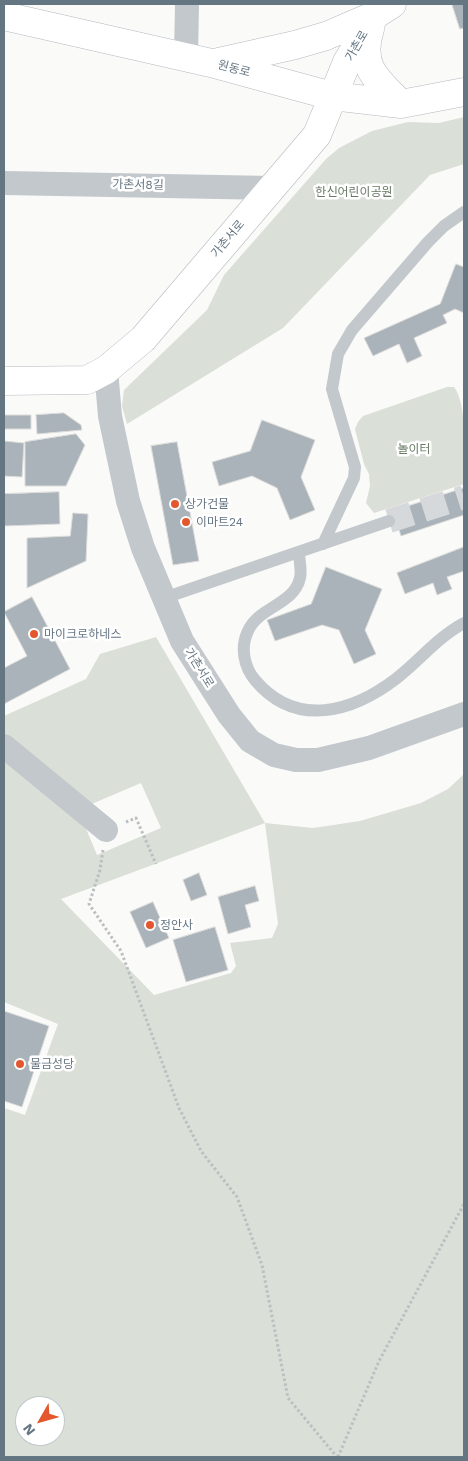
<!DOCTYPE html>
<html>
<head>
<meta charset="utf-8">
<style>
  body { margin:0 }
  #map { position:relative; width:468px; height:1461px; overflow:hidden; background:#fafaf8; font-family:"Work Sans",sans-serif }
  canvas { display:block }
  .frame { position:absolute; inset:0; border:5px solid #657683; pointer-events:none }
  .north { position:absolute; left:15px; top:1396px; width:50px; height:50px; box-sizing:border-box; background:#fff; border:1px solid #c1c8cd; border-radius:50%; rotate:232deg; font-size:14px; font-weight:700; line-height:20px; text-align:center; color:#657683 }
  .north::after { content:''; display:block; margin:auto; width:18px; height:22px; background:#e4572e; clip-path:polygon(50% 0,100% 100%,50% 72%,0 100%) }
</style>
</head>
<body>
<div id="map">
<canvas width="468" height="1461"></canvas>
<div class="frame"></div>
<div class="north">N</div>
</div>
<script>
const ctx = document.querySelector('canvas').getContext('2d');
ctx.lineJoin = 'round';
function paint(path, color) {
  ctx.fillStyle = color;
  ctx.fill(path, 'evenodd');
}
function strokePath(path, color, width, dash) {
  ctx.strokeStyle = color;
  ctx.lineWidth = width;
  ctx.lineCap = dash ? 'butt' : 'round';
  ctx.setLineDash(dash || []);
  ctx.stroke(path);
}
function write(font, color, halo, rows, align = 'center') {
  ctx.font = font + ' "Work Sans","Noto Sans KR",sans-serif';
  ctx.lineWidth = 5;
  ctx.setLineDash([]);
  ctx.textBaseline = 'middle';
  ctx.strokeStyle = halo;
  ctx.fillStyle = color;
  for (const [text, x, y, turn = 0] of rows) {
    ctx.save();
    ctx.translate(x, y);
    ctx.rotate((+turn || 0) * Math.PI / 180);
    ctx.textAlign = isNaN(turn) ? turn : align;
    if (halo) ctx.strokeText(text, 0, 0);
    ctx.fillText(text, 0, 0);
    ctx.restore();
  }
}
const green = new Path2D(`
  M464,117V164L430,175L283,328L127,424L122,406L124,390L207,310L224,275L326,159L339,148L372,131L408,122L439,123Z
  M447,387H454C468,405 464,460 464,484L374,513L366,503L370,486L369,474L364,464L355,429L358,422L363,416Z
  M156,637L265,823L313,828L360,821L421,803L448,789L464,774V1457H4V1108L25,1115L58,1024L4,1002V755L82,819L97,855L161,828L141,783L87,806L4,735V716L86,679L100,654ZM265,823L278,924L272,938L230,943L236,966L231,973L154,995L61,899ZM25,1406H55V1436H25Z`);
const building = new Path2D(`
  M452,4H464V28L460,29Z
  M456,264L464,267V313L455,309L443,315L447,323L414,338L422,356L407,363L399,344L373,356L364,338L440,304Z
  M64,413L81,425L82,430L37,434L36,415Z
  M4,415H31V429H4Z
  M262,420L315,440L301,477L315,510L290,520L277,488L252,476L219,486L212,462L250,451Z
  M76,434L85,445L66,486H25V442Z
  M4,441L24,443L22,477L4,476Z
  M177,442L199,561L173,565L151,446Z
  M464,488V515L401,536L393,511Z
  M59,492L60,524L4,526V494Z
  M73,513L88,514L86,561L27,588V538L70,536Z
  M464,547V571L447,577L452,589L437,595L433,583L405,594L397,573Z
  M326,567L382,589L365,630L376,654L354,664L339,630L322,625L275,641L267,620L311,604Z
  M32,597L70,669L4,704V668L27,656L4,612Z
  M199,873L207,895L191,901L183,880Z
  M255,886L259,901L245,905L251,927L228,934L218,897Z
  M153,902L169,938L146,948L130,912Z
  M215,927L228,970L186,982L173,940Z
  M4,1011L49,1026L22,1107L4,1101Z`);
const streetTunnel = new Path2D(`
  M389,521L464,497`);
const path = new Path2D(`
  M126,822L136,818L156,864
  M103,850L100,870L89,904L121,951L179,1108L201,1151L237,1197L262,1265L288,1398L337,1457
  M338,1457L379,1361L464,1204`);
const lane = new Path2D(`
  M323,544L354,478L355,467L332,389L338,354L352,330L428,242L444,226L464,212
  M299,552C299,560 302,570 300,578C294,605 258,607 248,631C240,647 244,667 255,680C296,729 353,712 397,678C420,660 438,637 464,623
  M164,598L389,521`);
const street = new Path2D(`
  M186,57L187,4
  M4,183L272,188
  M106,370L110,416L128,501L143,548L182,641L229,715L250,741L274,755L296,760H318L369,748L464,714
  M4,746L106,830`);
const secondary = new Path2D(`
  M4,16L211,63L332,96L401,104L464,92
  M370,29C358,66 377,80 401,104
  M219,62L295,45L326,36L375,15
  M4,381L87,380L106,370L143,339L317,135L347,62L375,15L392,4`);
const markers = [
  [175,504,5,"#e4572e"],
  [186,522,5,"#e4572e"],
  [34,634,5,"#e4572e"],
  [150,925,5,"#e4572e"],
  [20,1064,5,"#e4572e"]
];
const streetNames = [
  ["가촌로",357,46,-60],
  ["원동로",234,69,15],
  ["가촌서8길",138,185,1],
  ["가촌서로",228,239,-50],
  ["가촌서로",199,668,58]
];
const parkNames = [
  ["한신어린이공원",354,192],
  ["놀이터",414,449]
];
const poiNames = [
  ["상가건물",185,504],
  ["이마트24",196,522],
  ["마이크로하네스",44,634],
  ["정안사",160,925],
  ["물금성당",30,1064]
];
paint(green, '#dadfd7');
paint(building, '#aab3b9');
strokePath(building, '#dcdcda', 1);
strokePath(streetTunnel, '#d5d9db', 24, [24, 12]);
strokePath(secondary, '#b3babf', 29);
strokePath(path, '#bbbfc2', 3, [2.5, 2.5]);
strokePath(lane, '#c3c8cc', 12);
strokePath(street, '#c3c8cc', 24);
strokePath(secondary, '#fff', 28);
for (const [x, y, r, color] of markers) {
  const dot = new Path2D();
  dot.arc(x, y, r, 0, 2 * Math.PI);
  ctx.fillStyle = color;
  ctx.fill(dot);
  strokePath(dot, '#fff', 2);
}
write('12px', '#657683', '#fff', streetNames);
write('12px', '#687a64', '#fff', parkNames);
write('12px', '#657683', '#fff', poiNames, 'left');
</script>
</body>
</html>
